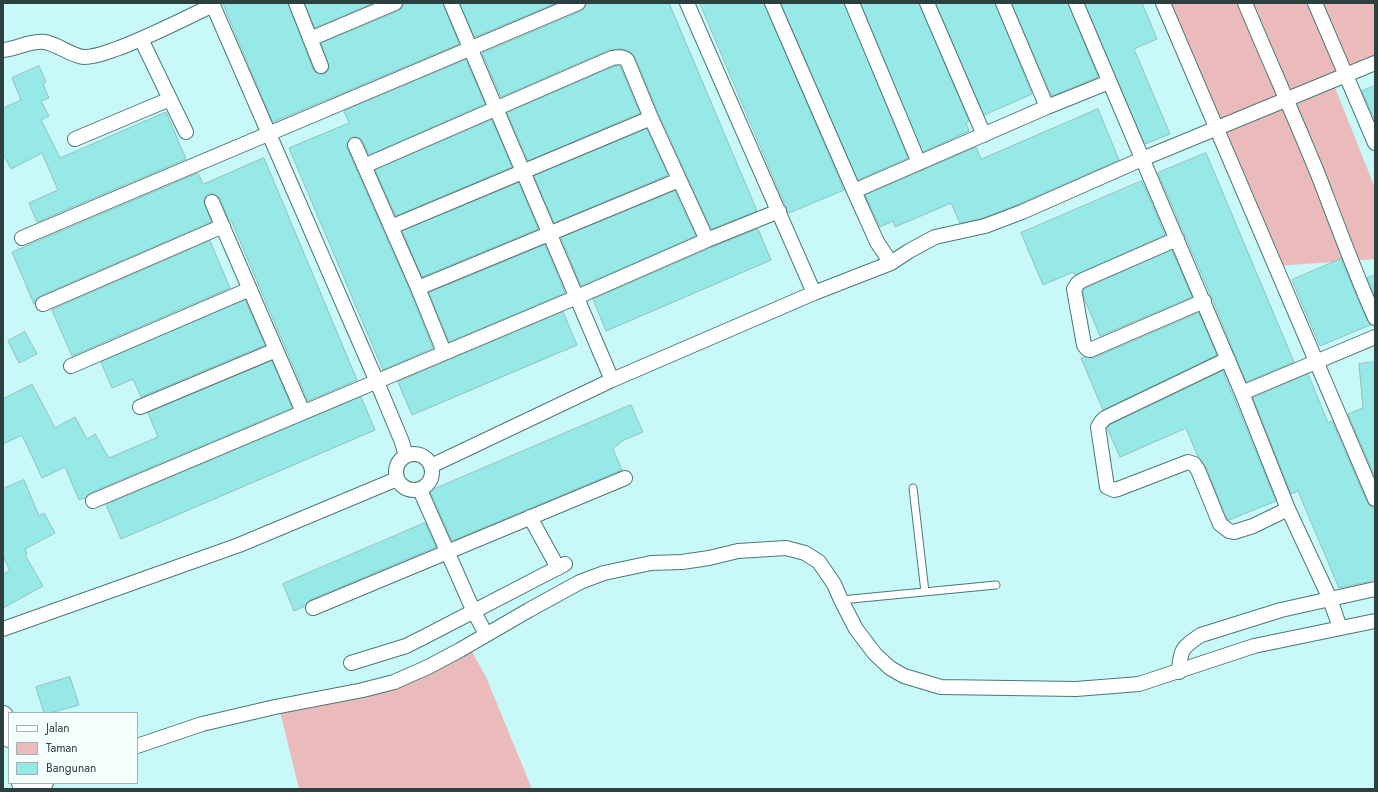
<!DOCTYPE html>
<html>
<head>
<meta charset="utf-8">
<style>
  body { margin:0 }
  #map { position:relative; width:1378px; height:792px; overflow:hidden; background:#c8f9f8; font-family:Jost,sans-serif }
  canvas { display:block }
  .frame { position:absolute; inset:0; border:4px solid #2c403f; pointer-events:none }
  .legend { position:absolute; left:8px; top:712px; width:130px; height:72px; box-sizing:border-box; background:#f4fefd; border:1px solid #a4b2b1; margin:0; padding:5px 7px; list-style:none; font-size:12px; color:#2c403f }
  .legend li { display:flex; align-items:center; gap:8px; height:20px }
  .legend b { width:20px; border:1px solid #a4b2b1 }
</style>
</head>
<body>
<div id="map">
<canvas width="1378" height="792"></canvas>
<div class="frame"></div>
<ul class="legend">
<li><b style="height:5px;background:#fff"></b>Jalan</li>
<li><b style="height:11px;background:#ebbbbb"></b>Taman</li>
<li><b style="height:11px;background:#96e9e7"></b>Bangunan</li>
</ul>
</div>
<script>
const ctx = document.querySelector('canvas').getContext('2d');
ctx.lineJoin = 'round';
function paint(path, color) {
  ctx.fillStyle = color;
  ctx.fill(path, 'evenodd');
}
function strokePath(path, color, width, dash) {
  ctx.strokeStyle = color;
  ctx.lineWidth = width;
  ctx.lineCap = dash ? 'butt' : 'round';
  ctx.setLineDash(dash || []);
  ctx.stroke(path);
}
const green = new Path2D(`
  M1165,3H1375V57L1330,75L1375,188V259L1275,266Z
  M471,650L486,677L532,789H299L277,699L398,675Z`);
const building = new Path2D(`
  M223,3H288L313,69L315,72L319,74H324L328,71L329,67L321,43L398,11L402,8L403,3H443L459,44L273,122Z
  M305,3H373L315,28Z
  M460,3H556L475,37Z
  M586,3H669L757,211L711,229L659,115L635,57L627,50L620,49L609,50L501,97L482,53L581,11L585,8Z
  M700,3H764L844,190L789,213Z
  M781,3H844L908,158L858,180Z
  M861,3H919L969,121L966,123L969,131L923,152Z
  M936,3H995L1032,94L984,115Z
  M1012,3H1068L1098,77L1052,96Z
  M1085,3H1142L1157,39L1134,49L1170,134L1145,144Z
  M466,60L485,104L369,155L363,142L360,138L356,137H351L347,144V148L410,291L433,348L383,370L289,148L349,123L344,111Z
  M39,66L46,82L43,84L49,98L41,101L49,116L41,120L60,158L166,112L186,159L37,222L29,203L58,190L42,153L11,169L3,154V108L21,100L12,78Z
  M615,66H620L640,113L528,161L507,113Z
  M1375,86V121L1362,91Z
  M1098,109L1119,160L1019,204L983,218L960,223L951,203L895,227L893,221L880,227L865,195L976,147L981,159Z
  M492,120L512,167L396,216L375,170Z
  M647,129L668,175L554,223L534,176Z
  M1206,153L1294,362L1246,382L1212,298L1158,173Z
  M264,158L357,380L308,401L231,220L229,221L220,198L213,194H208L205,197L204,201L211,222L40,296L36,299L34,304L12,252L198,173L203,184Z
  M1142,181L1165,235L1075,275L1073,272L1043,285L1021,233Z
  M519,183L538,229L422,277L402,231Z
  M675,191L696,236L581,286L561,238Z
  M758,229L771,260L606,331L593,299L710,248Z
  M210,241L230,288L72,356L52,310Z
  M545,245L565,293L449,342L429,293Z
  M1172,250L1192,297L1100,336L1084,298L1083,291L1084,289Z
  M1341,259L1360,304L1370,325L1320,346L1292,280Z
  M1375,275V297L1367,278Z
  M245,300L265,345L141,397L133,379L112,388L101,362Z
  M563,312L577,345L412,415L398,382Z
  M1199,313L1217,355L1103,410L1081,358L1084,357L1093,358Z
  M25,332L37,354L19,363L8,341Z
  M272,361L292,408L90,493L85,498L79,500L65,467L42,478L22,435L3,444V399L32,384L55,428L75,417L87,439L95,434L109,458L158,437L148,413Z
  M1375,362V477L1348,414L1363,408L1359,364Z
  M1223,371L1276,501L1229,520L1227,519L1206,467L1198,457L1186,428L1120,457L1107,428L1110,425Z
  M1308,374L1328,423L1332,421L1367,502L1370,506L1375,507V579L1367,582L1339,588L1298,491L1291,494L1253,398Z
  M361,397L375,430L121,539L106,505Z
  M631,405L643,432L622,441L613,449L622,470L452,541L430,491Z
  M24,480L39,516L44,513L55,533L25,549L27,554L25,555L43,586L3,608V574L10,571L3,556V489Z
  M425,523L436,547L310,600L307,603L305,606L294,611L283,584Z
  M70,677L79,705L50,713H44L36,687Z`);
const lane = new Path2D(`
  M913,488L925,592
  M841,600L996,585`);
const street = new Path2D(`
  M212,3L377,382L402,442L406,456
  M296,3L321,66
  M451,3L612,380
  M687,3L814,293
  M772,3L854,191L877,242L891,263
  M852,3L919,163
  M927,3L984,135
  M1003,3L1047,107
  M1076,3L1242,393L1288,509L1330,599L1340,628
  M1163,3L1375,499
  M1245,3C1270,63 1297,122 1321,182C1338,227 1355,273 1375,318
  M1315,3L1375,143
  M141,39L186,132
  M310,39L395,3
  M3,50C16,49 31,40 45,42C57,44 74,57 84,57C97,57 107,52 119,48C151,36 182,20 213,5
  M651,118L707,240
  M75,139L170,99
  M355,145L418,288L444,352
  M364,166L612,58C617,57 623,56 627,60L651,118L391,227
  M854,191L1047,107L1109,82
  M212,202L303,412
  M22,238L578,3
  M1177,239L1083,280L1078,283L1074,289L1084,345L1087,349L1090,350L1204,301
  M418,288L679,180
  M43,304L223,226
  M1228,359L1105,418L1101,422L1098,427L1107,487L1114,490L1118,489L1188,462L1194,464L1198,470L1220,524L1229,531L1234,532L1253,526L1288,509
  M71,366L250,289
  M1242,393L1375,337
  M140,407L276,350
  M396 472a18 18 0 1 1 36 0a18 18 0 1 1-36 0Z
  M431,466L612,380L814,293L891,263L909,251L935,237L985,226L1022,212L1142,159L1375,63
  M420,490L474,612L486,634
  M93,501L577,297L707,240L779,211
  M530,517L558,568
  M313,608L625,478
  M3,629L239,545L397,479
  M351,663L406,646L424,637L565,564
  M1179,672C1180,650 1182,647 1201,635L1281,610L1375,589
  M137,746L202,724L275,707L363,690L394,682L428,667L460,650L529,610L580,582L604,573L651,563L682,562L709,558L738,551L786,548L805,553L819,562L834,584L841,600L856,629L875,654L890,668L904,676L941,687L1076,689L1139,684L1254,646L1375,621
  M33,789L46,783`);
const secondary = new Path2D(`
  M3,716L9,737
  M22,783L24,789`);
paint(green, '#ebbbbb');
paint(building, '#96e9e7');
strokePath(building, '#91c0be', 1);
strokePath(lane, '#4b7877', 9);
strokePath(street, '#4b7877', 16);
strokePath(secondary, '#4b7877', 22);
strokePath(lane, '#fff', 7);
strokePath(street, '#fff', 14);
strokePath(secondary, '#fff', 20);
</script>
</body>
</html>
